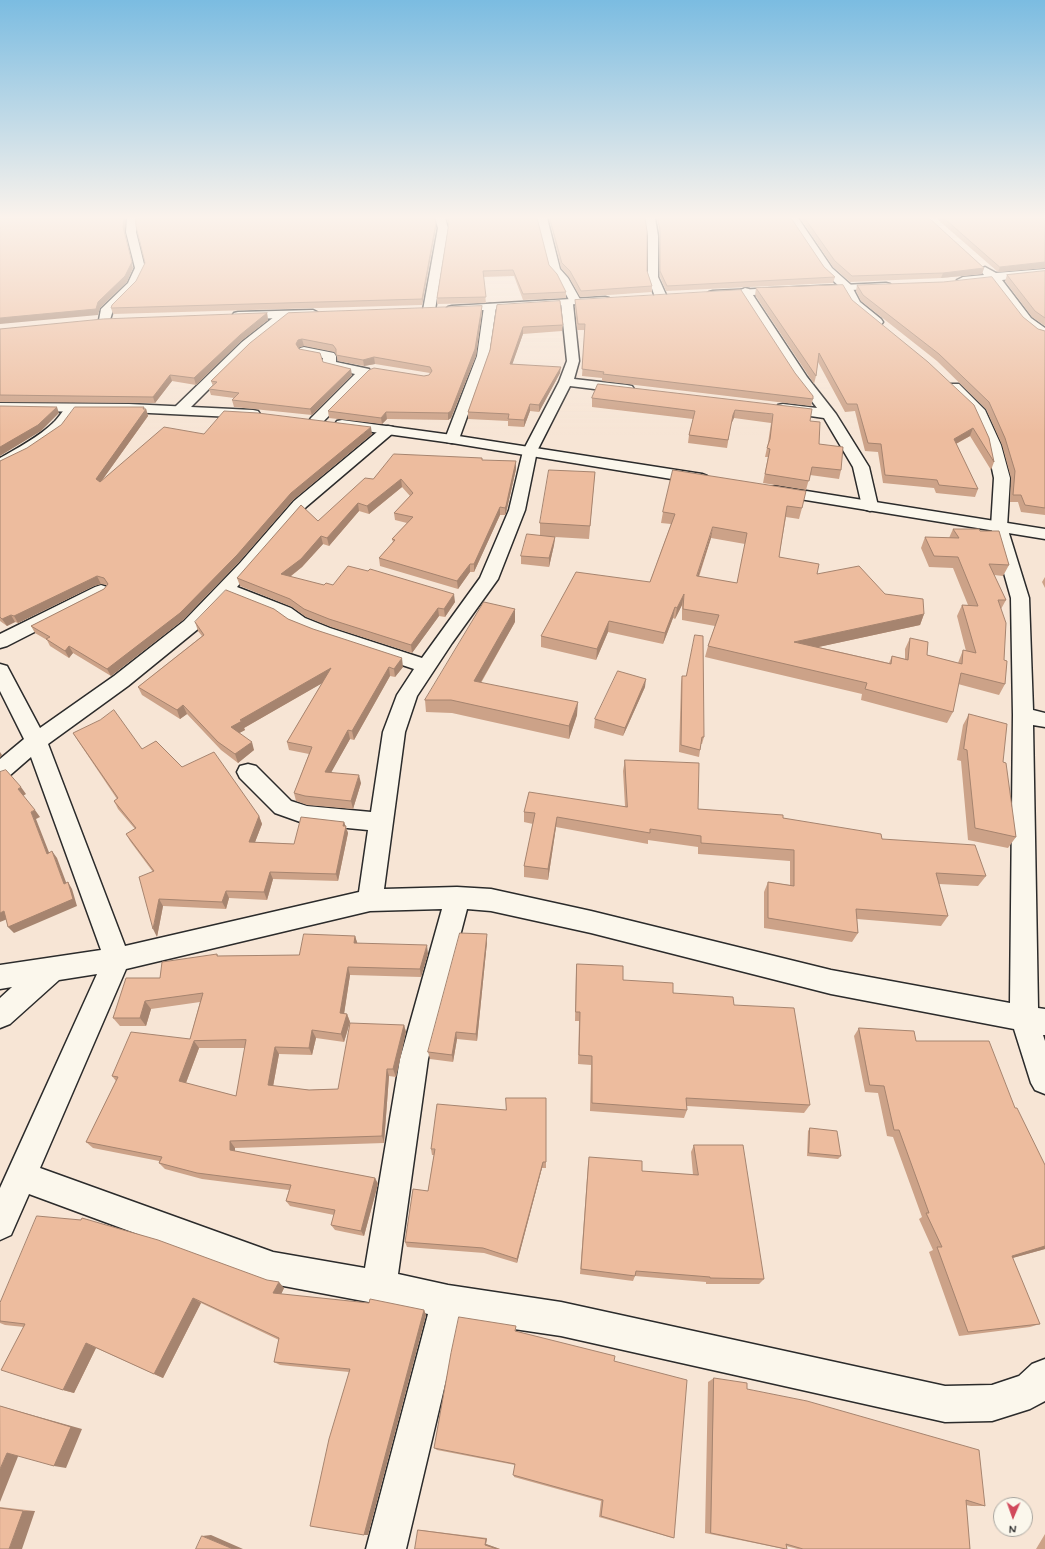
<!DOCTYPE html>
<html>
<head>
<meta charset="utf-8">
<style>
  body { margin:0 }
  #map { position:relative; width:1045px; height:1549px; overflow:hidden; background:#f7e5d5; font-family:Mynerve,sans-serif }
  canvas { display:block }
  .north { position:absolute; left:993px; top:1497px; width:40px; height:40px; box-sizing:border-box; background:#fbf7ec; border:1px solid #a8a59f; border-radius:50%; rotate:182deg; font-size:11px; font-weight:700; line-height:16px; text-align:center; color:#2b2b2b }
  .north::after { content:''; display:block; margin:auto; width:14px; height:18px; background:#d1495b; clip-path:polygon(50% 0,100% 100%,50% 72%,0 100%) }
</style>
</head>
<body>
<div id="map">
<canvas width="1045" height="1549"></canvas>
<div class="north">N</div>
</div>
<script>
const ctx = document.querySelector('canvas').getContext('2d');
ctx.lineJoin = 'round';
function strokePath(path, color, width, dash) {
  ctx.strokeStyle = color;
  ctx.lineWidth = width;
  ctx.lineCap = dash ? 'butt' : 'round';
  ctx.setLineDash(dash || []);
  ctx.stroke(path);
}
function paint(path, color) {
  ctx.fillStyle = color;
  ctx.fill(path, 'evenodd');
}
const street = new Path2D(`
  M127,218H137L136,232L145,268L137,286L113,310L109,323H101L99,320L101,309L128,283L135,268L126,232Z
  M435,218H445L448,228L435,310L433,312H425L423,310L438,228Z
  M537,218H547L560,269L568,278L581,301L579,303L573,304L579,361L574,379L627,385L632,386L634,389L632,392L627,393L570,386L537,451L525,510L498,579L452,643L417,696L405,732L384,889L457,887L491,889L591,911L831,970L1010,1003L1013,715L1011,598L991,527L994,478L987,445L972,412L947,387L949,384H959L985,410L1001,445L1010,478L1007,527L1029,598L1033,710L1045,713V727L1033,725L1038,1008L1045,1009V1035H1043L1045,1041V1094L1035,1090L1031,1083L1014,1029L831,994L591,933L491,911L467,909L428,1059L398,1274L448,1285L561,1302L945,1386L992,1385L1019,1376L1032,1364L1045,1359V1401L1030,1409L992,1421L945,1422L561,1336L460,1321L406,1549H366L428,1314L379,1304L273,1284L29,1194L11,1235L0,1240V1188L97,974L59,980L10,1024L0,1028V998L12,987L0,989V965L101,950L31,757L8,777L0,779V759L24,739L0,691V664L7,666L40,728L114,676L184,621L240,563L294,501L383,427L388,426L393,427L395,430L393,433L306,507L237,587L291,608L305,618L330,628L422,658L480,578L509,510L523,451L559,382L567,361L561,303L563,301L569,300L558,279L550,270ZM228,597L277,616L291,626L316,636L414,669L397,695L383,732L371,812L307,806L291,801L256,766L248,764L240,766L237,772L240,778L275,813L306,824L368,830L359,892L125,946L48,744L128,686L198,629ZM442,909L400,1059L365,1268L273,1252L40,1168L126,969L370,911Z
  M645,218H655L658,236V277L667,297L665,299H657L655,297L648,277V236Z
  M788,218H798L832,268L851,285L860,302L881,319L883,322L881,325H873L851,306L842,289L824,272Z
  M745,288L749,289L807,377L836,414L869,467L878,506L876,509L870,511L864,509L862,506L853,467L824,418L783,412L778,411L776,408L778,405L783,404L817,408L795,379L739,291Z
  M490,304L494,305L496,307L489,356L459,439L457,442L452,443L447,442L445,439L477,356L484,307L486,305Z
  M283,312L287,313L289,316L287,319L250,348L186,412L181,413L176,412L174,409L176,406L242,342L279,313Z
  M304,347L334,353L336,356V362L369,369L371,372L321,424L316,425L311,424L309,421L311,418L355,374L324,367L323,364V358L300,354L298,351L300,348Z
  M73,404L78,405L80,408L63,430L29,454L0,469V458C16,449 40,436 53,423C60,417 64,406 73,404Z
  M101,585L107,587L110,591L107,595L7,646L0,648V634L95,587Z`);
const secondary = new Path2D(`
  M985,267L996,273L1045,269V275L1002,280L1031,318L1045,328V337C1020,331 1005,300 991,281L963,283L957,280L963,277L984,275L980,270Z
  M886,283L890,284L892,286L890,288L713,297L709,296L707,294L709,292L713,291Z
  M605,297L609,298L611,300L609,302L452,312L448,311L446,309L448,307L452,306Z
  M313,310L317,312L319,314L317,316L238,320L234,319L232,316L234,313L238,312Z
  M0,403L129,404L253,410L258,411L260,414L258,417L253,418L129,412L0,411Z
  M342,420L452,435L702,474L707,476L710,479L707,482L702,484L452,443L337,427L335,424L337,421Z
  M775,486L1045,529V539L769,494L767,491L769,488Z`);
const wall = new Path2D(`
  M446,218H537L549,265L566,292V298L523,300L514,276L483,277L486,303L437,304V298L449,226Z
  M549,218H645L647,271L652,286V292L580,297L569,277L561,268Z
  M657,218H791L824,267L835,277L833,283L666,291L660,277V236Z
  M800,218H929L984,268L982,274L941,278L850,282L833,267Z
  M936,218H1045V268L998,272Z
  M436,223V228L422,305L113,314L111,308L136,281L145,263Z
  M1045,271V326L1032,317L1005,281L1007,275Z
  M857,285L1023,317L1038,329L1045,331V515L1021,512L1018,502H1010L1011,478L1002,445L986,409L937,361L861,301L856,291Z
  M756,288L852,300L974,405L994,462L991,470L970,436L956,444L978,489L975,497L936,493L934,488L883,483L878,452L865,451L855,411L845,412L818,362L816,376L814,384L755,295Z
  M575,300L795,373L813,399L811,406L602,381V378L582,376L585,330H577L575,306Z
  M497,305L563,325L562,331L523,334L512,364L560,373L539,412L530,411L524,427L508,426V421L468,419V412L490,350Z
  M482,306V312L476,356L451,418L448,420L387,419L382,424L329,418L328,411L424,376L429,375L430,373L375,364L364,366L338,361L336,354L334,352L304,346L300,347L298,348L299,349L323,362L352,375L312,415L234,407L232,400L234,398L211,395L209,389L213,386L211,381L250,343Z
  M267,313L268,320L241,341L196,385L172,381L155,403L0,402V329Z
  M598,384L810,421L819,444L841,470L839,479L810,475L806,490L763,483L768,457H765L768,443L771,423L734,418L731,424L727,448L688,443L689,435L693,419L592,407V398Z
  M144,407V409H146L148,416L102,480L204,434H372L293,500L239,562L183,620L111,676L73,653L69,658L50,646L47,640L35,633L31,626L104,589L107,585L101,584L94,586L18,623L15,622L7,626L0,621V461Z
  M482,458V460L516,469L506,513L505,515H500L474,572H470L458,589L380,566L379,558L393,542L392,539L407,523L395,520L394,513L410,496L402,487L369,514L359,511L329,546L323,544L302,567L290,577L324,585H333L455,602L445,617L439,616L412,653L331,627L306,617L292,607L240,586L237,578L318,521L373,479Z
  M673,470L802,508L799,519L786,517L779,557L817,574L885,594L924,614L920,625L818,647L889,663L892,656L905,659V649L910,638L927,655L958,663L963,650L966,651L957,616L962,605H968L953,568L929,567L921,548L925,537L949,538L953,529L1009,565L1003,576L994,575L1006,600L1001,609L1004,660L1005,684L999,695L958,684L953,712L947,723L861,700L862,694L705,657L708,646L715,626L682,620V605L675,619L673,618L663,644L608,632L596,660L541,647V636L650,582L671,524L661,523L663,512ZM711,538L745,544L737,583L699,577Z
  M595,472L589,539L555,537L554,545L549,567L521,564V556L540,535V523Z
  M1045,577V588L1042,582Z
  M288,619L403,667L395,677L390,676L354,740L350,739L331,772L361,783L353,809L307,805L296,801L294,793L309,754L289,750L287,742L322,683L244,728L245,730L239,733L254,750L238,763L221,750L187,714L180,719L142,695L138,687L202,636L198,631L195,622Z
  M515,622L481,683L577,715L569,739L452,713L426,712L425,700Z
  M682,676H686L704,737L702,744H701L699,757L679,752L681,683Z
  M645,687L623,736L594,728L595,719Z
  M969,714L1003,762L1016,837L1008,848L968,840L961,761L957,760L963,725Z
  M73,733L142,749L182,767L259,816L262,824L255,842L294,844L344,822L348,833L338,881L273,879L267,900L229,898L226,909L163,906L157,937L153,872L130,841L126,834L135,829L118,809L114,801L117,799L78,741Z
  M625,760L698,809L783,818L882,839L986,876L978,886L939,884L948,916L941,926L857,919L858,933L852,942L764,928V892L768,882L790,885V861L698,854V847L648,840V844L556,827L548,880L524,877V866L533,824L524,822V812L625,806L623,771Z
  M355,936L357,943L428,954L421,977L350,975L344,1013L347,1014L350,1022L344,1042L316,1038L312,1055L279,1054L273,1086L309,1090L338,1089L404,1025L406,1032L396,1077L389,1076L384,1143L235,1148V1151L375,1178L378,1184L364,1236L335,1230L331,1225L334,1215L290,1206L286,1201L289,1190L202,1179L165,1169L159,1163V1161L93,1148L86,1142L116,1081L112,1076L190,1039L200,1002L151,1009L146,1026H120L113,1018L160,978L217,954L218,956L299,955ZM199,1048H245L236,1096L186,1083Z
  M487,942L477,1041L457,1039L453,1062L430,1059L428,1052Z
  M577,964L623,980L673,993L734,1005L810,1105L804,1113L687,1106V1110L684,1118L590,1111L591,1065L578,1064L579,1021H575L576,973Z
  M859,1028L916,1041L1015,1108L1045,1165V1249L1012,1258L1040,1324L1030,1327L959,1336L929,1252L933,1250L919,1219L922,1217L893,1137L887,1136L878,1093L865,1092L854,1036Z
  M810,1128L841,1156L838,1159L807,1156L808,1131Z
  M694,1145L764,1279L759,1284H706V1282L635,1276L633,1281L580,1274L588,1164L589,1157L642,1171L693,1175L691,1152Z
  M431,1149L546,1162V1168H542L517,1263L484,1253L407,1247L405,1242L428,1191L434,1155H432Z
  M284,1288L281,1294L424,1310L426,1315L368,1535H364L349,1372L280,1365L274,1362L279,1340L201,1303L163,1378L96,1348L74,1393L63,1390L24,1327L5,1325L0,1323V1303Z
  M516,1326V1331L614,1361L674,1538L669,1537L599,1517L601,1501L514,1477L515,1465L437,1450L434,1448Z
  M714,1378L747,1389L985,1506H971L966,1505L970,1549H798L786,1546L785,1549L779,1548L705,1533L708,1382Z
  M0,1507L35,1511L0,1549Z
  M418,1530H421L487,1538L486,1544L500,1549H415Z
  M1045,1534V1549H1036Z`);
const shadedWall = new Path2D(`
  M124,218H126L125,232L133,268L127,282L100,308L98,315L0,324V318L98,302L123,227Z
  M436,223V228L422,305V299Z
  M1045,262V268L998,272L1000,267Z
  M984,268L982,274L941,278L943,273Z
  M482,306V312L476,356L451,418L448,420V413Z
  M267,313L268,320L241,341L196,385L194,378L240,335Z
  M523,327V334L510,371V364Z
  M302,339L304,346L300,347L297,350L296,344L298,340Z
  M374,357L375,364L364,366L363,360Z
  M561,367L560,373L539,412V405Z
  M351,369L352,375L312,415L310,409Z
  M170,375L172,381L155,403L153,397Z
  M530,404V411L524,427V420Z
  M57,407L59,413L41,431L0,456V447Z
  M144,407L145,410L146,409L148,416L98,486L96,479Z
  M735,410L734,418L731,424L733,415Z
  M386,412L387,419L382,424L381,418Z
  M371,427L372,434L293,500L239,562L183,620L111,676L107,669L291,493Z
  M973,428L970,436L950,447L954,439Z
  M516,461V469L506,513L505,515V508Z
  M401,479L402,487L369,514L367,506Z
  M358,503L359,511L329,546L327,538Z
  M500,507V515L474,572V564Z
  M713,527L711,538L695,587L697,576Z
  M321,536L323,544L302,567L283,582L281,574Z
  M555,537L554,545L549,567V558Z
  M470,564V572L458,589L457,581Z
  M97,576L101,584L94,586L18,623L14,616L91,579Z
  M454,594L455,602L445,617L444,609Z
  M684,594L682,605L675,619L677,608Z
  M675,607L673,618L663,644L665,633Z
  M438,608L439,616L412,653L411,645Z
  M515,609V622L474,694V681Z
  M924,614L920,625L791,653L794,642Z
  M11,615L15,622L7,626L2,619Z
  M609,621L608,632L596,660L597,649Z
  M69,646L73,653L69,658L65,651Z
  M402,658L403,667L395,677L394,669Z
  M389,667L390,676L354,740L352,731Z
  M331,668L333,677L244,728L245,730L234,736L231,727L240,720Z
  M646,679L645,687L623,736L625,728Z
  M578,702L577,715L569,739V726Z
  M183,705L187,714L180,719L177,710Z
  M348,730L350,739L327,780L325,772Z
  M252,742L254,750L238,763L235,754Z
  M0,752L2,755L0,758Z
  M359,775L361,783L353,809L351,801Z
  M21,787L26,794L23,796L18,789Z
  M35,810L40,817L36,819L52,860L47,854L31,812Z
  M259,816L262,824L252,850L249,842Z
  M557,817L556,827L548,880V869Z
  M344,822L348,833L338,881L336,874L343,826Z
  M52,851L57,858L69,890L64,884Z
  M270,872L273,879L267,900L264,892Z
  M68,882L72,889L77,906L14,933L8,927Z
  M226,891L229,898L226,909L222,902Z
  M159,899L163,906L157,937L153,929Z
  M4,911L10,918L0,922V913Z
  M487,934V942L477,1041L476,1034Z
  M355,936L358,945L354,943Z
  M427,945L428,954L421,977L420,969Z
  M348,967L350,975L343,1021L340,1013Z
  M145,1001L151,1009L146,1026L140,1018Z
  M347,1014L350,1022L344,1042L341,1034Z
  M404,1025L406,1032L396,1077L393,1069Z
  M312,1030L316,1038L312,1055L309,1048Z
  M456,1032L457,1039L453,1062L452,1055Z
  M194,1041L199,1048L184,1088L179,1081Z
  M275,1047L279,1054L272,1092L268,1085Z
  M387,1069L389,1076L384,1143L382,1136Z
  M230,1141L235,1148V1156L230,1150Z
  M543,1162L542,1168L517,1263V1259Z
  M375,1178L378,1184L364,1236L361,1231Z
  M1045,1246V1249L1002,1261L1012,1256Z
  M279,1282L284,1288L279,1299L273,1293Z
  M193,1298L201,1303L163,1378L154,1374Z
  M424,1310L426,1315L368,1535H364Z
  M86,1343L96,1348L74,1393L63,1390Z
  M0,1406L82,1429L66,1468L54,1466Z
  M7,1453L19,1454L0,1502V1469Z
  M23,1511H35L22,1549H9Z
  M211,1535L243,1549H233L202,1536Z
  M487,1538L486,1544L500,1549H497L485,1545L486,1539Z`);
const building = new Path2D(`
  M0,218H124L123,227L132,262L125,276L98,302L96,309L0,318Z
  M136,218H435L436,223L422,299L111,308L112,305L136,281L145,263L136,226Z
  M448,218H537L549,265L557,274L566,292L523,294L513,270L483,271L486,297L437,298L449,223Z
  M550,218H645L647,231V271L652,286L581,291L570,271L562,263Z
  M658,218H791L824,267L835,277L667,286L660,271V230Z
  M805,218H929L984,268L943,273L852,276L835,261Z
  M944,218H1045V262L1000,267Z
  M1045,271V318L1035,311L1007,275Z
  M992,277L1023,317L1038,329L1045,331V508L1025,505L1021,495H1013L1015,471L1005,438L989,402L939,354L863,295L857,285L943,282Z
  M843,285L852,300L928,362L974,405L989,438L994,462L973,428L954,439L978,489L939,485L937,480L885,475L881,444L868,443L857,404H847L819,353L816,376L756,288Z
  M741,290L795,373L813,396V399L603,374L604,372L582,369L585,324H578L575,300Z
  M560,301L563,325L523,327L510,364L561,367L539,405L530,404L524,420L508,419L509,414L468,412L490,350L497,305Z
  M482,306L475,349L451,411L448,413L386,412L381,418L328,411L369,370L374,368L424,376L429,375L432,371L430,367L374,357L363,360L336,355V349L333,345L302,339L298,340L296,344L299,349L320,353L323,362L351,369L310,409L232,400L239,393L209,389L217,382L211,381L250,343L288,313Z
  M267,313L240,335L194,378L170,375L153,397L0,395V329L103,319Z
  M598,384L812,409L810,421L820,422L819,444L843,447L841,470L812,467L809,481L765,474L770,449L767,448L770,439L773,414L735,410L733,415L728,440L689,435L695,411L592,398Z
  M0,406L57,407L38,425L0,447Z
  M75,407H144L143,409H146L96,479L100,482L164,427L204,434L224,411L258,413L371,427L291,493L237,555L180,613L107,669L69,646L65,651L46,639L50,637L31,626L104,589L108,584L104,578L97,576L91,579L14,616L11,615L2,619L0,617V461L27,448L61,425Z
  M394,454L482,458V460L516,461L506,506L505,508L500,507L474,564H470L457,581L379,558L395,540L392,539L413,517L394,513L413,493L401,479L367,506L358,503L327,538L321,536L301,559L281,574L324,585L326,583L333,585L348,566L368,571L370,569L454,594L444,609L438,608L411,645L329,619L304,609L290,599L237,578L301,505L318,521L365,478L373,479Z
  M549,470L595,472L590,526L540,523Z
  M673,470L806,491L802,508L787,506L779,557L819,564L817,574L859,566L885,594L923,599L924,614L794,642L891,664L892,656L908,660L910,638L928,642L927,655L962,664L963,650L976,653L962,605L978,606L958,557L934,556L925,537L959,538L953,529H979L980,531H999L1009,565L989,564L1006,600H998L1006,623L1004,660L1007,661L1005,684L961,673L953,712L865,689L867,683L708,646L719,615L683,609L684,594L677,608L675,607L665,633L609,621L597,649L541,636L576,572L650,582L675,514L663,512ZM713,527L747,533L737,583L697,576Z
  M527,534L555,537L549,558L521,556Z
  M226,590L274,609L288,619L313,629L402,658L394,669L389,667L352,731L348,730L325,772L359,775L351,801L305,796L294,793L312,747L287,742L331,668L240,720L242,721L231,727L252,742L235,754L218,742L183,705L177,710L138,687L204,635L195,622Z
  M484,602L515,609L474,681L578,702L569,726L451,700H425Z
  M695,635L703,636L704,737H702L700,750L681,745L682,676H686Z
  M618,671L646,679L625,728L595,719Z
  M114,710L142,749L156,741L182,767L214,752L259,816L249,842L294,844L301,817L344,822L343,826H346L336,874L270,872L264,892L226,891L222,902L159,899L153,929L139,877L154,871L126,834L136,828L114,801L118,798L73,733L100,720Z
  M969,714L1007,724L1003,762L1006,763L1016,837L975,828L967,750L964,749Z
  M625,760L699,763L698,809L783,815V818L881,834L882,839L975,845L986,876L936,873L948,916L856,909L858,933L768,918V882L794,886V850L701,843V836L650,829V833L557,817L548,869L524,866L535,813L524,812L529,792L627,807Z
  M6,770L21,787L18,789L35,810L31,812L47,854L52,851L64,884L68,882L73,899L8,927L4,911L0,913V772Z
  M460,933L487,934L476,1034L456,1032L452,1055L428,1052Z
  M304,934L355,936L354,943L427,945L420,969L348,967L340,1013L347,1014L341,1034L312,1030L309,1048L275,1047L268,1085L309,1090L338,1089L350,1023L404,1025L393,1069H387L382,1136L230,1141V1150L375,1178L361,1231L331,1225L335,1210L286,1201L291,1185L197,1173L159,1163L162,1157L86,1142L118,1077L112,1076L131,1032L190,1039L203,993L145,1001L140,1018H113L126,978H160L162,962L217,954V956L299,955ZM246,1040L236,1096L179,1081L194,1041Z
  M577,964L623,966V980L673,983V993L733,997L734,1005L794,1008L810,1105L686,1098L687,1110L592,1103V1056L579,1055L580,1012H576Z
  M859,1028L914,1031L916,1041H989L1015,1108H1017L1045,1165V1246L1012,1256L1040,1324L968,1332L937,1247H942L926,1213H929L899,1130H894L884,1086L870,1085Z
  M506,1098H546V1162H543L517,1259L483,1248L405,1242L413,1189L428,1191L435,1149H431L437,1104L506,1110Z
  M810,1128L837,1131L841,1156L809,1153Z
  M694,1145H743L764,1279L710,1278V1277L636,1271L635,1276L581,1269L589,1157L642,1161V1171L698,1175Z
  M37,1216L81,1220L82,1218L158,1240L267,1280L279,1282L273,1293L369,1303L370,1299L424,1310L364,1535L310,1526L329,1439L350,1369L274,1362L279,1338L193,1298L154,1374L86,1343L63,1390L1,1370L25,1324L0,1321V1303Z
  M459,1317L516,1326L515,1331L615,1356L614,1361L687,1380L674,1538L601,1516L603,1500L513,1475L515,1464L434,1448L451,1353Z
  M714,1378L747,1383V1389L807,1401L979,1450L985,1506L966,1500L970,1549H803L786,1544L787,1549H786L711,1533Z
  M0,1406L71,1427L54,1466L7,1453L0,1469Z
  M0,1508L23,1511L9,1549H0Z
  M418,1530L486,1539L485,1545L497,1549H415Z
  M202,1536L233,1549H196Z`);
strokePath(street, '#2b2b2b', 3);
strokePath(secondary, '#2b2b2b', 3);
paint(street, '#fbf7ec');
paint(secondary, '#fbf7ec');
paint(wall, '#cca288');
paint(shadedWall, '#a6846f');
paint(building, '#edbc9e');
strokePath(building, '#a6846f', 1);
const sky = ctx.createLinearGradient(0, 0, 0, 435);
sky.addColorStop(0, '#7bbce1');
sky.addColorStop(0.5, '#fbf3ec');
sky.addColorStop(1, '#fbf3ec00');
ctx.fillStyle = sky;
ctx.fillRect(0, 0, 1045, 435);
</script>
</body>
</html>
